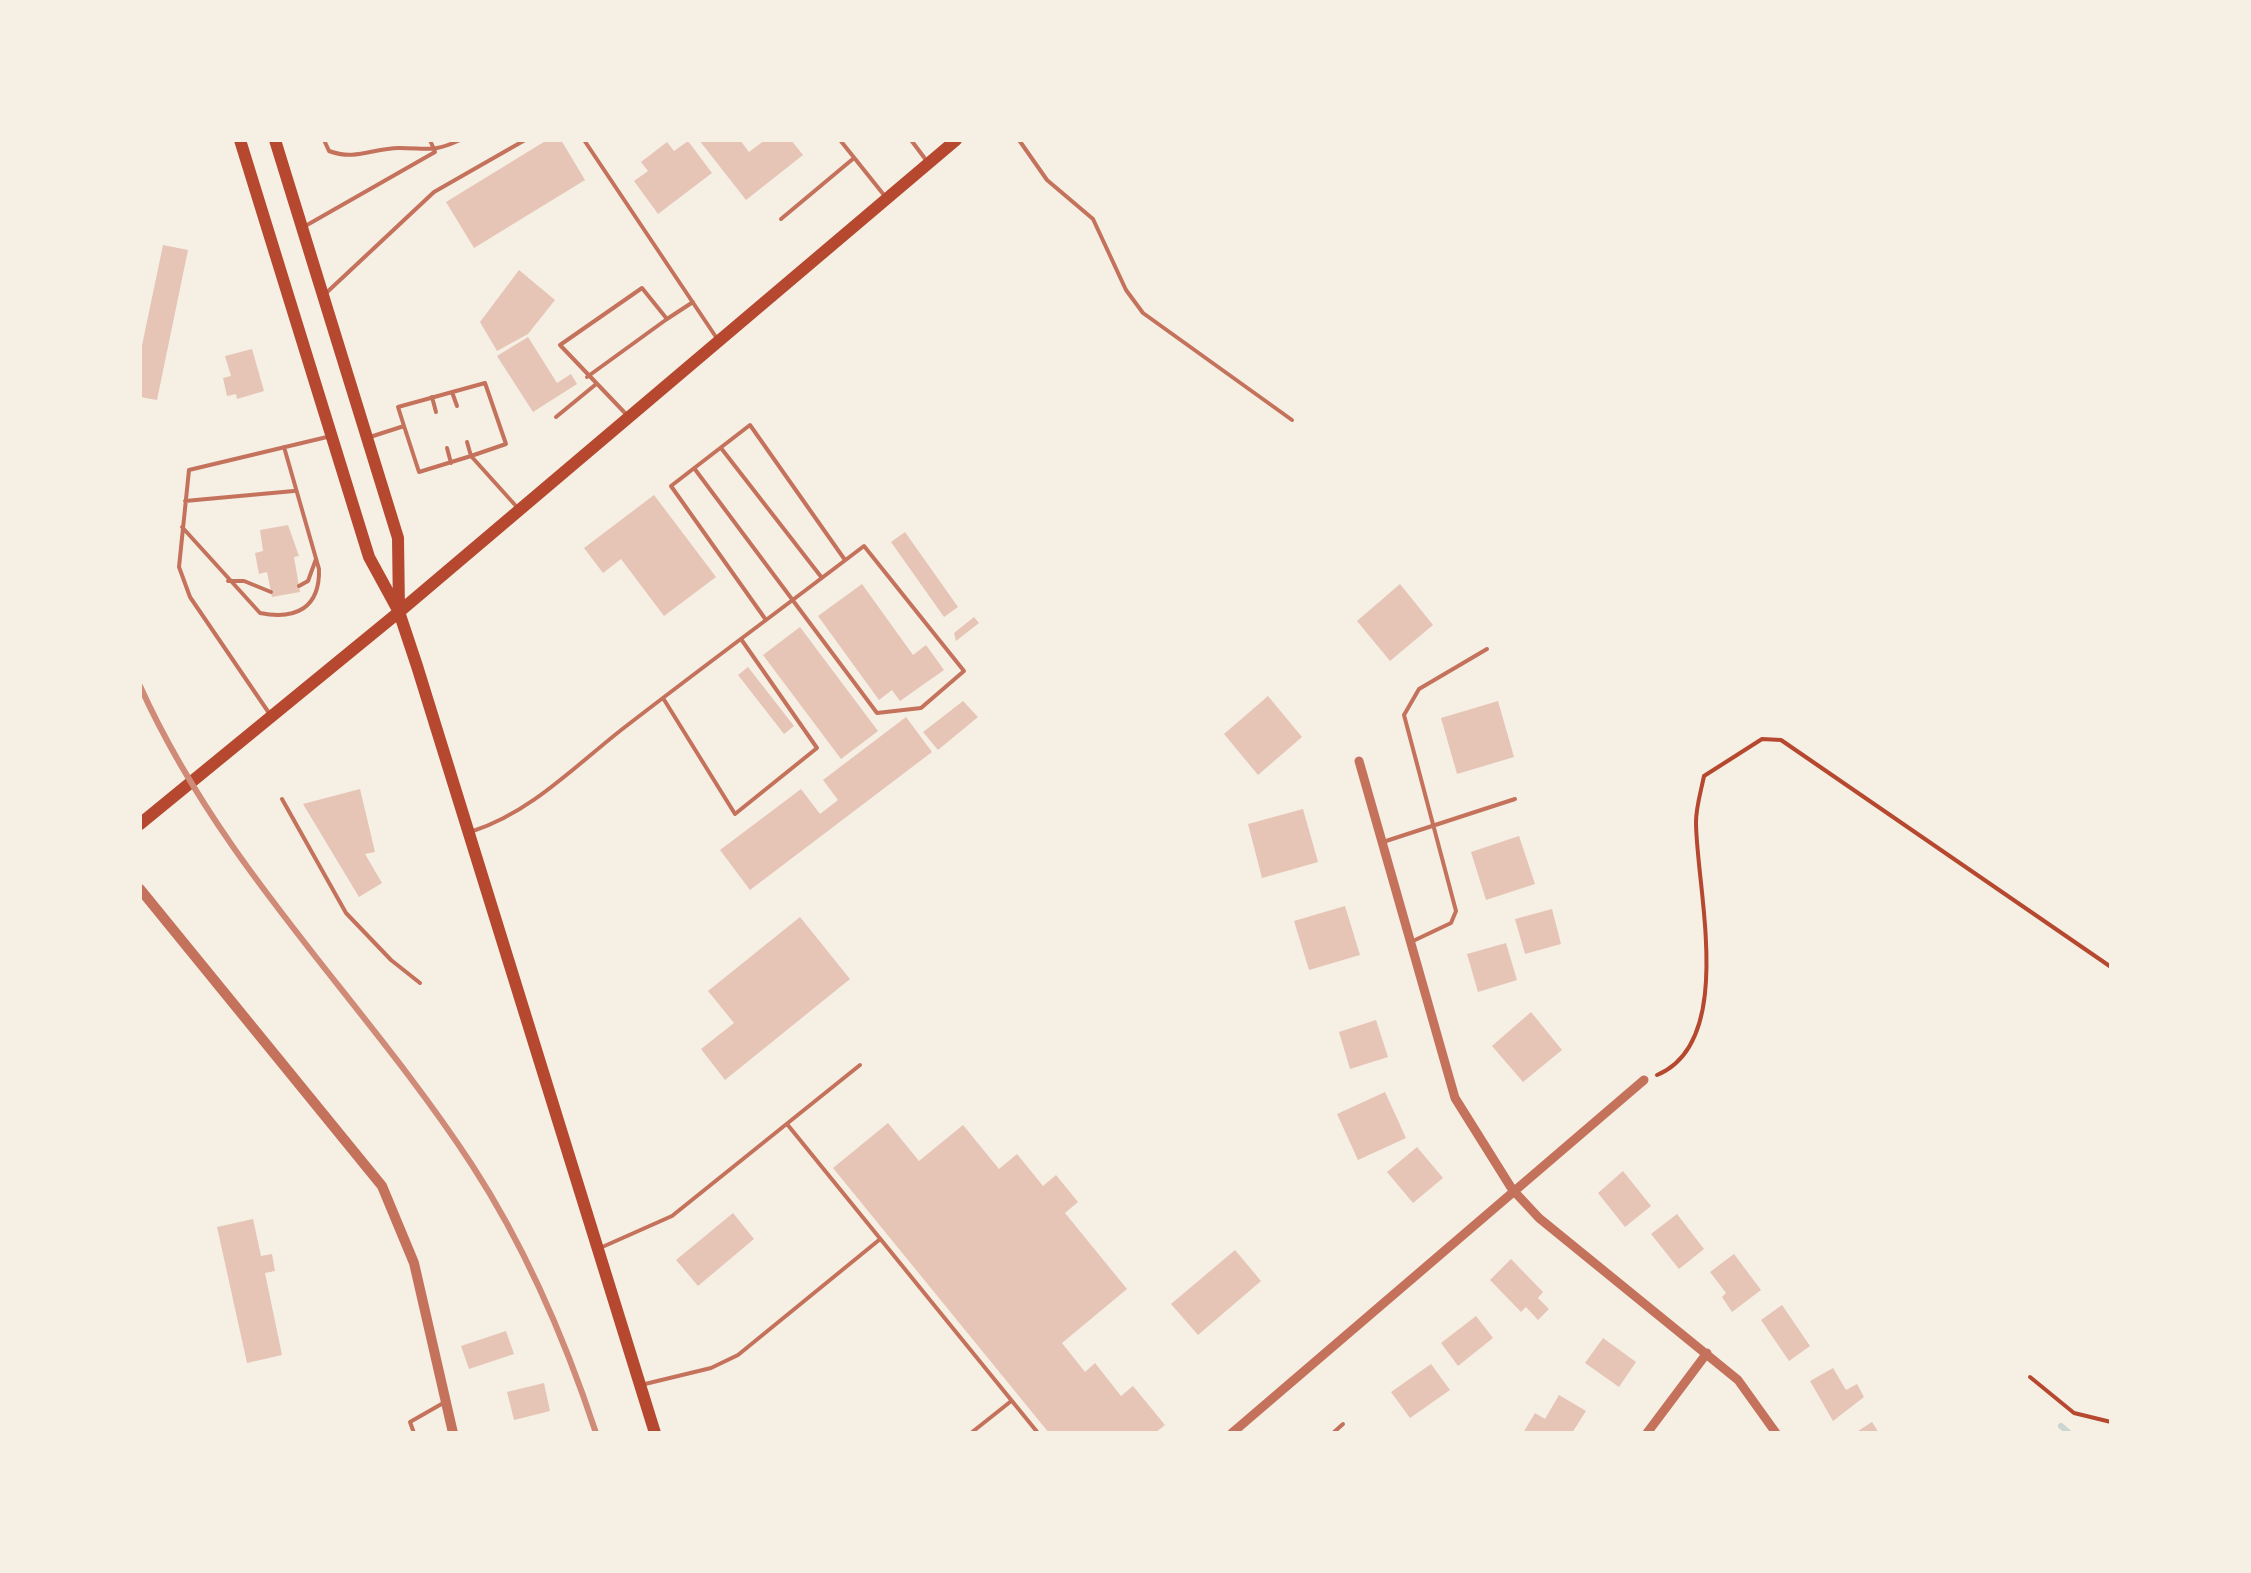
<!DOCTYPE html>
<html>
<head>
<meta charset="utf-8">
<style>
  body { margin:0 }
  #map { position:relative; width:2251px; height:1573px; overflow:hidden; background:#f6efe4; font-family:"Nunito Sans",sans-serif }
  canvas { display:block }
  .frame { position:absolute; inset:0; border:142px solid #f6efe4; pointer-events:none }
</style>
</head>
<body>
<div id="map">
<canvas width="2251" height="1573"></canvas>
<div class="frame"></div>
</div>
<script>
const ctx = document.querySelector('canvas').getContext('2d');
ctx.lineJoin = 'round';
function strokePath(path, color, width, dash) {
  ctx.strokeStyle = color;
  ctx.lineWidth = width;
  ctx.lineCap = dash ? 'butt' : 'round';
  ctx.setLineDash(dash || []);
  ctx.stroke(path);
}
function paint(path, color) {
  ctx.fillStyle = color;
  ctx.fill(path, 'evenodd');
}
const stream = new Path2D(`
  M2061,1426L2069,1433`);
const building = new Path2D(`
  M547,140H561L585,180L474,248L446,202Z
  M699,140H740L749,152L765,140H791L803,155L746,200Z
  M688,141L712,173L658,214L634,181L648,171L641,162L667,142L674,151Z
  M163,245L188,250L157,400L140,397V355Z
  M519,270L555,300L528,334L497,351L480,322Z
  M528,337L557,383L571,374L577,384L533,412L497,356Z
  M252,349L264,391L237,399L236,394L227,396L223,378L231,376L225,356Z
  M654,495L716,577L664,616L621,559L603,573L584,548Z
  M288,525L299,556L294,557L300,592L272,597L267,572L259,574L255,553L263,551L260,530Z
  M905,532L958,607L944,617L891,542Z
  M862,584L913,655L926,645L944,670L900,701L892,690L879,700L818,616Z
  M1400,584L1433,625L1390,661L1357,621Z
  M974,617L979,623L956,641L954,633Z
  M800,627L878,731L841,759L763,655Z
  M748,667L794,726L784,734L738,675Z
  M1268,696L1302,737L1258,775L1224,734Z
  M963,701L978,717L938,750L923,732Z
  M1498,701L1514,757L1457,774L1441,718Z
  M906,717L932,752L750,890L720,850L801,789L820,814L838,800L823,780Z
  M360,789L375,852L365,854L382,883L359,897L303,804Z
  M1303,809L1318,862L1262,878L1248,824Z
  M1519,836L1535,884L1486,900L1471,852Z
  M1345,906L1360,955L1309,970L1294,921Z
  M1552,909L1561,944L1525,954L1515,919Z
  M800,917L850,979L725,1080L701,1049L734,1023L708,991Z
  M1506,943L1517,980L1478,992L1467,954Z
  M1531,1012L1562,1050L1523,1082L1492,1046Z
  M1376,1020L1388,1057L1350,1069L1339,1032Z
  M1385,1092L1406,1138L1358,1160L1337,1114Z
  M888,1123L919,1161L963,1125L999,1169L1017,1154L1043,1186L1056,1175L1078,1202L1065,1213L1127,1289L1062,1343L1085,1372L1095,1363L1121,1396L1133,1386L1165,1425L1155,1433H1049L833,1168Z
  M1417,1147L1443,1178L1413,1203L1387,1172Z
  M1623,1171L1651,1206L1625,1227L1598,1193Z
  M733,1213L754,1239L698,1286L676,1260Z
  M1677,1214L1704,1249L1679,1269L1651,1234Z
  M253,1219L261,1256L272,1254L275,1271L265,1273L282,1355L247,1363L217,1227Z
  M1235,1250L1261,1281L1198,1335L1171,1304Z
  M1734,1254L1761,1290L1732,1312L1722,1297L1726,1293L1710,1272Z
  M1511,1259L1543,1292L1538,1298L1549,1309L1538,1320L1526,1307L1521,1312L1490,1280Z
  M1782,1305L1810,1346L1789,1361L1761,1320Z
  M1476,1316L1493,1338L1458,1366L1441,1343Z
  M506,1331L514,1354L469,1369L461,1346Z
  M1603,1338L1636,1362L1619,1387L1585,1363Z
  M1431,1364L1450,1390L1410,1418L1391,1392Z
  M1833,1368L1846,1390L1857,1384L1864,1397L1833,1421L1810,1381Z
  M544,1383L550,1411L514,1420L507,1392Z
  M1559,1395L1586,1411L1572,1433H1523L1535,1413L1545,1419Z
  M1872,1422L1879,1433H1855Z`);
const path = new Path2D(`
  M1657,1075C1737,1042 1696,887 1696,822C1696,807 1701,791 1704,776L1762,739L1781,740L2111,967
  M2030,1377L2074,1413L2111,1422`);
const service = new Path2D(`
  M324,140L329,151C356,161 373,148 399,148C428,148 432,153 460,140
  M584,140L718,340
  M840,140L884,195
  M911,140L926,160
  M1019,140L1047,180L1093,219L1126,290L1143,313L1292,420
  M781,219L854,158
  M307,225L435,152L430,140
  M324,295L434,192L525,140
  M587,377L667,319
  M452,392L457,406
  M432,397L436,412
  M625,413L560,345L642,288L667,319L693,302
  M556,417L595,385
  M404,426L398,407L485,383L506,444L471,456L467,442
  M370,437L404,426L419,472L471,456L516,506
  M447,448L451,463
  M721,448L822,578
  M185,501L294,491
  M182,527L260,613C296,620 320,608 319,569L284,447
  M228,581H244L271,592
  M299,586L308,581L316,559
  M766,620L671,486L750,425L845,560
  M663,698L735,814L817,748L741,639
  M269,713L190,597L179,567L189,470L327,437
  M282,799L346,913L391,960L420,983
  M473,831C532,812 577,764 625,727C704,666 784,607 864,546L964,671L921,708L877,713L694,468
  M1383,842L1515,799
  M1413,941L1451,923L1456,911L1404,715L1419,689L1487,649
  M787,1124L1038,1433
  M600,1248L672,1216L860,1065
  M645,1384L711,1368L738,1355L879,1240
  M414,1433L410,1422L445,1402
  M971,1433L1010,1402
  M1333,1433L1343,1424`);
const minor = new Path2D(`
  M1359,761L1455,1098L1512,1189L1539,1218L1738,1380L1776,1433
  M1232,1433L1644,1080
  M1647,1433L1707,1353`);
const tertiary = new Path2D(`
  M140,889L382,1186L414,1263L453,1433`);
const primary = new Path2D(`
  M240,140L369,557L399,612L417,666L655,1433
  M275,140L398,538L399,610
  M140,824L399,612L956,140`);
const rail = new Path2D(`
  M140,686C223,870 364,1000 472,1165C526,1248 565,1339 596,1433`);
strokePath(stream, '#c9d6d2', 6);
paint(building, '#e6c5b7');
strokePath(path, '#b5482f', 4);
strokePath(service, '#c5725c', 4);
strokePath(minor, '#c5725c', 9);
strokePath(tertiary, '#c5725c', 10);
strokePath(primary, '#b5482f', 12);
strokePath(rail, '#cf8b77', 6);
</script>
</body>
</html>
